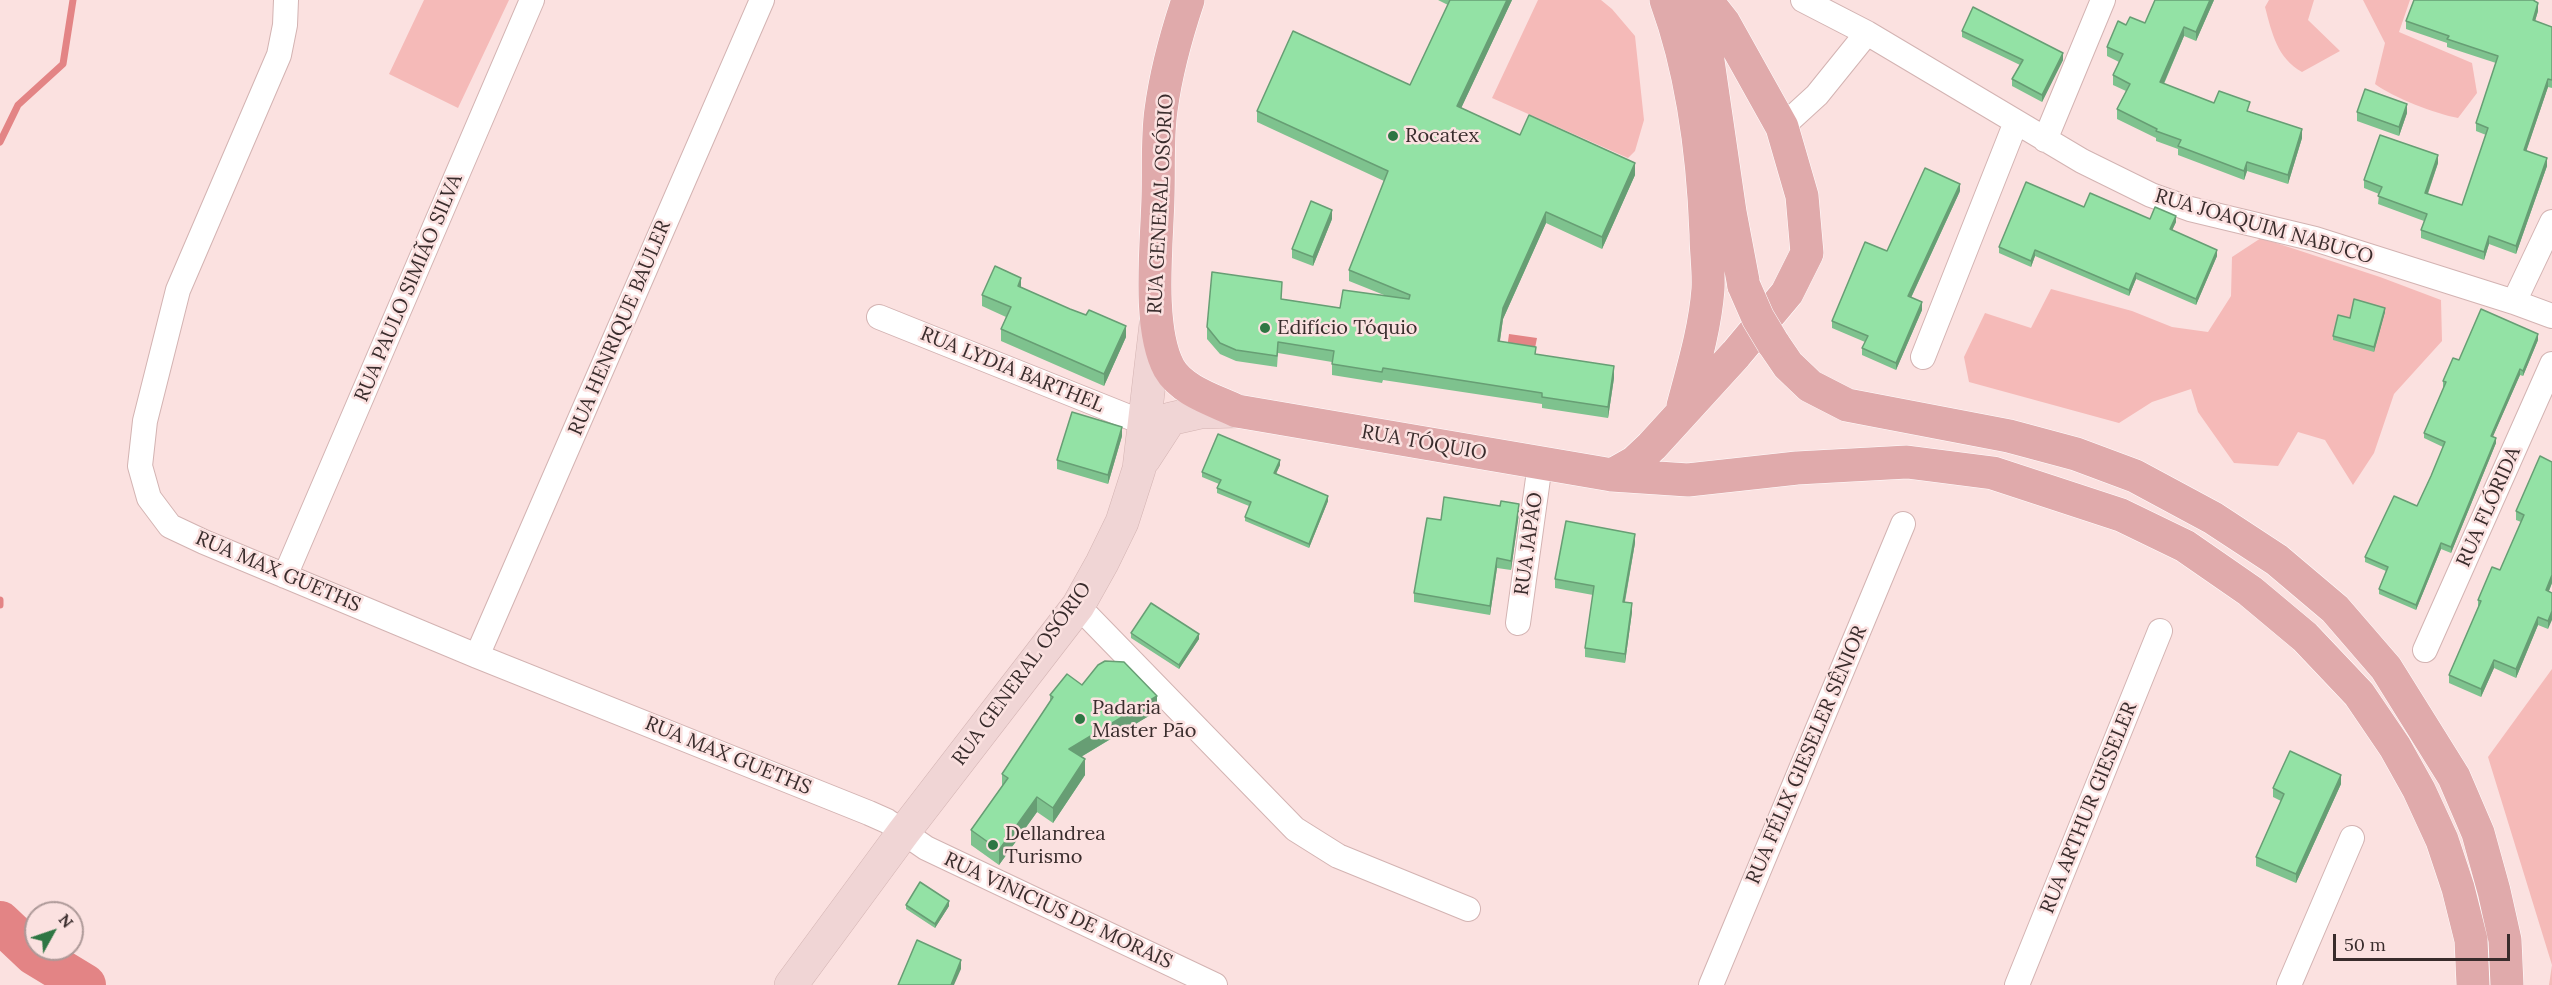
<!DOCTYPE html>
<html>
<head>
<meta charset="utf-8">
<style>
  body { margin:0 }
  #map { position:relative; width:2552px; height:985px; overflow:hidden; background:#fbe1e0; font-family:Lora,serif }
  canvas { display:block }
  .north { position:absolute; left:24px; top:901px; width:60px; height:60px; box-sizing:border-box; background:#fbe1e0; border:2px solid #ad9998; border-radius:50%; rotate:50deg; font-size:16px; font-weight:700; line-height:24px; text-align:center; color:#392c2c }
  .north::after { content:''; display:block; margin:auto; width:21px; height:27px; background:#2e7643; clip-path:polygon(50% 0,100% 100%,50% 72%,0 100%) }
  .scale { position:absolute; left:2333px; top:934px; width:177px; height:27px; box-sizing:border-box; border:3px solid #392c2c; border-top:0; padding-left:8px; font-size:18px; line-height:21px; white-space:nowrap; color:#392c2c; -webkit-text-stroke:4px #fbe1e0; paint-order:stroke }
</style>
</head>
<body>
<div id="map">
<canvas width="2552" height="985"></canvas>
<div class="north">N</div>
<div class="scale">50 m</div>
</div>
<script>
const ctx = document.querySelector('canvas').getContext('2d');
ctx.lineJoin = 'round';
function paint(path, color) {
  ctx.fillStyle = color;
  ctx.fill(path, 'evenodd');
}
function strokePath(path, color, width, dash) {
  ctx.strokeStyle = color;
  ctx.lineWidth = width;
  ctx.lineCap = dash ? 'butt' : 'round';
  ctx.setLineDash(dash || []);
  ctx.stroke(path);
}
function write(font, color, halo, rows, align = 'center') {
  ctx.font = font + ' Lora,serif';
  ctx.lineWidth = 5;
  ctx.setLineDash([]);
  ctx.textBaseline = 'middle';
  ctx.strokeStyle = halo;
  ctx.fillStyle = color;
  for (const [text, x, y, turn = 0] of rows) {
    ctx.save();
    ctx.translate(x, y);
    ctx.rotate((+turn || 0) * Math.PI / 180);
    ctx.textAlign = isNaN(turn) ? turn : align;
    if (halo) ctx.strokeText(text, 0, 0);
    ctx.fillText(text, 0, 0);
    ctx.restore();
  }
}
const green = new Path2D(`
  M424,0H509L458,108L389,74Z
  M1538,0H1601L1612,9L1635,36L1644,120L1635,151L1628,158L1492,98Z
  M2269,0H2314L2308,20L2340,51L2302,72C2277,58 2272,33 2265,7Z
  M2363,0H2410L2399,32L2472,63L2477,93L2458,118C2436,114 2392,97 2375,84L2385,43Z
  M2261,238L2380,277L2441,300L2442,341L2394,394L2374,453L2353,485L2325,440L2298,432L2278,466L2234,463L2198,412L2191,389L2152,402L2119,423L1969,382L1964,357L1985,313L2031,328L2051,289L2132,311L2172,327L2208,332L2231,296L2232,257Z
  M2552,669V985H2549L2552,965L2488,757Z`);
const water = new Path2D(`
  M1509,334L1537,338L1534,353L1507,349Z`);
const stream = new Path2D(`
  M0,142L18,105L63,64L73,0
  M0,600V605`);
const river = new Path2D(`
  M0,922L34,954L85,985`);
const minor = new Path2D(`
  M286,0L285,25L279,55L178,290L145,421L140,466L149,498L170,526L204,542L477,656L869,813L887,821L926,848L1215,985
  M1803,0L1867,33L2082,161L2151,195L2190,209L2315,239L2514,302L2552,316
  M1782,127L1817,95L1867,33
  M2045,140L2103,0
  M2514,302L2552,222
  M879,317L1144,423
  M1923,357L2016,122
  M285,576L532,0
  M1078,606L1295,829L1338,856L1468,909
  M1518,623L1540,464
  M2425,650L2552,364
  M477,656L762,0
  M1711,985L1903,524
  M2017,985L2160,631
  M2289,985L2352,838`);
const secondary = new Path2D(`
  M1144,459L1170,419L1201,412L1237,411
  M791,985L903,833L1078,606L1102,563L1122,522L1139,469L1156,324`);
const primary = new Path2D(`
  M1188,0C1176,36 1166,72 1161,110C1157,138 1159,168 1158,197C1157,243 1147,327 1169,368C1182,391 1214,400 1237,411L1612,475L1688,480L1797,468L1907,462L1993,473L2121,515L2185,546L2250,591L2305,637L2359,694L2395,747L2419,790L2442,840L2458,888L2471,940L2473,985
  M1666,0C1693,74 1703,156 1706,234C1706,252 1709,271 1708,289C1705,329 1693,368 1683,406
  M1690,0L1696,10L1705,40L1730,212L1744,286
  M1773,343L1788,365L1810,386L1847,405L2009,436L2076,454L2135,476L2213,518L2277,560L2335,609L2386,668L2454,777L2478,833L2494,891L2505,940L2507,985
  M1612,475L1635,462L1652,446L1736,354L1787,293L1807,253L1802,196L1782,127L1724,23L1706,0`);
const primaryBridge = new Path2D(`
  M1744,286L1758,318L1773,343`);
const wall = new Path2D(`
  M1438,0H1512L1461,108L1520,135L1635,175L1602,249L1546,223L1503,319L1500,341L1536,354L1614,378L1608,418L1542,408V404L1383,380L1382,383L1332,375V362L1278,353L1277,367L1236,361L1220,354L1207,339V327L1282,299L1340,308L1384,295L1349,281V270L1384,181L1257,122V111L1410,85L1448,5Z
  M2214,0L2196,41L2184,36L2164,84L2214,103L2250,112L2302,138L2288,184L2247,171L2244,180L2178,155V149L2156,141V138L2117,119V109L2126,91L2113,85V75L2119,62L2107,56V47L2126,25L2145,23Z
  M2414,0H2535V1L2538,11L2535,21L2552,27V88L2548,87L2526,151L2547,166L2516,254L2489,244L2484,260L2421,238V230L2424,221L2378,204L2379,194L2364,188V180L2438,163L2428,194L2462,205L2486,135L2476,131V123L2496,63L2447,47V43L2406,29V21Z
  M1962,31L2063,60L2042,102L2012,86V79L2020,65L1962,37Z
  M2357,112L2407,113L2399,136L2357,121Z
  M1960,191L1911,298L1922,310L1896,370L1862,355V348L1865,342L1832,328V321L1887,251Z
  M2084,207L2150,219L2176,222L2172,230L2217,256L2196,305L2136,279L2129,296L2035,256L2031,267L1999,253V247Z
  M1332,219L1313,266L1292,258V249Z
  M1021,287L1126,337L1104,386L1001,341V329L1006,317L982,306V295Z
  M2385,312L2374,352L2333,340V336L2350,318Z
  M2538,340L2523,376L2520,375L2493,436L2496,443L2451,553L2441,549L2416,610L2379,594V589L2386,571L2365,562V557L2417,506L2431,476L2443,447L2424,438V433L2444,387H2443V381L2459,360Z
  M1122,436L1108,484L1057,469V460Z
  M2540,456L2552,583L2549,591L2548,629L2538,625L2516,678L2494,668L2481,697L2449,683V675L2478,608V600L2500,570L2521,522L2516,520V511Z
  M1280,465L1276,474L1328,501L1309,548L1245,521V517L1249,506L1217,493V488L1219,484L1202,477V472Z
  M1519,513L1511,570L1497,568L1490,615L1414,602V593L1441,520Z
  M1635,543L1625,602L1632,612L1625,663L1585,657V648L1593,595L1555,588V579Z
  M1131,633L1199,639L1179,669L1131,638Z
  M1082,685L1157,711L1081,757L1085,775L1053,823L1037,812L999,865L971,845V830L1002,786V774L1050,702V695Z
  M2341,784L2296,883L2256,866V857L2281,801L2273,797V788Z
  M906,905L949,906L935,928L906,909Z`);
const shadedWall = new Path2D(`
  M1507,0H1512L1457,117V106Z
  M2210,0H2214L2196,41V32Z
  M2538,3V11L2533,28V20Z
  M2184,27V36L2160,92V82Z
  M2063,53V60L2042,102V95Z
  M2548,79V87L2524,158V150Z
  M2407,104V113L2399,136V127Z
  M2302,129V138L2288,184V175Z
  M2438,155V163L2425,201V193Z
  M2547,158V166L2516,254V246Z
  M2247,162V171L2244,180V171Z
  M1635,163V175L1602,249V237Z
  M1960,184V191L1908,304V296Z
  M1332,210V219L1313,266V257Z
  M1546,212V223L1503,319L1498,353V341L1503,308Z
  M2176,216V222L2170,235V229Z
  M2489,236V244L2484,260V252Z
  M2035,250V256L2031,267V261Z
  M2217,250V256L2196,305V299Z
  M2136,273V279L2129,296V290Z
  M1021,278V289L1018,286Z
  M1922,302V310L1896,370V363Z
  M2385,308V312L2374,352V347Z
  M1126,326V337L1104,386V374Z
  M2538,334V340L2523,376V371Z
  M1614,366V378L1608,418V407Z
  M2520,369V375L2491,441V436Z
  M1122,427V436L1108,484V475Z
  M2496,438V443L2451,553V547Z
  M1280,460V465L1274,478V473Z
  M1328,496V501L1309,548V544Z
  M1519,504V513L1511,570V561Z
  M1635,534V543L1623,611V602Z
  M2441,543V549L2416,610V605Z
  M1497,558V568L1490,615V606Z
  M2552,575V583L2546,598V590Z
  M1632,603V612L1625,663V654Z
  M2552,611V620L2548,629V621Z
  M2538,617V625L2516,678V669Z
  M1199,634V639L1179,669V665Z
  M2494,660V668L2481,697V689Z
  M1157,696V711L1069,764V749Z
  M1085,759V775L1053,823V808Z
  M2341,775V784L2296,883V874Z
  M1037,797V812L999,865V850Z
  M949,901V906L935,928V924Z
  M961,960V969L954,985H951Z`);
const building = new Path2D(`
  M1450,0H1507L1457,106L1520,135L1529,115L1635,163L1602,237L1546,212L1503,308L1498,341L1536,347L1535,354L1614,366L1608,407L1542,397V393L1383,368L1382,372L1332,364L1334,351L1278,342L1277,356L1236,350L1220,343L1207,327L1212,272L1282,282L1281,299L1340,308L1343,290L1409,299L1410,295L1349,270L1388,171L1257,111L1293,31L1410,85Z
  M2155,0H2210L2196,32L2184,27L2160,82L2214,103L2219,91L2250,102L2247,111L2302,129L2288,175L2247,162L2244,171L2178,146L2181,140L2156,131L2157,129L2117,109L2130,84L2113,75L2123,54L2107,47L2118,21L2126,25L2130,17L2145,23Z
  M2414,0H2533L2538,3L2533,20L2552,27V80L2548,79L2524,150L2547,158L2516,246L2489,236L2484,252L2421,230L2427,214L2378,196L2382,187L2364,180L2380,135L2438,155L2425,193L2462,205L2488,128L2476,123L2498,56L2447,39L2449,36L2406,21Z
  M1973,7L2063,53L2042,95L2012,79L2023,60L1962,31Z
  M2365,89L2407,104L2399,127L2357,112Z
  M1925,168L1960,184L1908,296L1922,302L1896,363L1862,348L1868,336L1832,321L1865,242L1887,251Z
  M2026,182L2084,207L2090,193L2150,219L2155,207L2176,216L2170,229L2217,250L2196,299L2136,273L2129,290L2035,250L2031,261L1999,247Z
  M1311,201L1332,210L1313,257L1292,249Z
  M995,266L1021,278L1018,286L1070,309L1086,315L1089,310L1126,326L1104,374L1001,329L1011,307L982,295Z
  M2354,299L2385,308L2374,347L2333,336L2338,315L2350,318Z
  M2481,309L2538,334L2523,371L2520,369L2491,436L2496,438L2451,547L2441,543L2416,605L2379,589L2388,567L2365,557L2394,496L2417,506L2431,476L2445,442L2424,433L2446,382L2443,381L2453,358L2459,360Z
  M1072,412L1122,427L1108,475L1057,460Z
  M1218,434L1280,460L1274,473L1328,496L1309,544L1245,517L1251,502L1217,488L1221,480L1202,472Z
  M2540,456L2552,462V575L2546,590L2552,593V611L2548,621L2538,617L2516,669L2494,660L2481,689L2449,675L2481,601L2478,600L2492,567L2500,570L2524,515L2516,511Z
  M1444,497L1500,506L1501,501L1519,504L1511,561L1497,558L1490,606L1414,593L1427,518L1441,520Z
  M1566,521L1635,534L1623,602L1632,603L1625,654L1585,648L1594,586L1555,579Z
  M1151,603L1199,634L1179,665L1131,633Z
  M1105,661L1124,662L1157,696L1069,749L1085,759L1053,808L1037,797L999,850L971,830L1008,778L1002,774L1053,697L1050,695L1067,674L1082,685L1098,665Z
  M2290,751L2341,775L2296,874L2256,857L2284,794L2273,788Z
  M920,882L949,901L935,924L906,905Z
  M917,940L961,960L951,985H898Z`);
const markers = [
  [1393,136,6,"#2e7643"],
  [1265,328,6,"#2e7643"],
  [1080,719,6,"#2e7643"],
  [993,845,6,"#2e7643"]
];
const poiNames = [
  ["Rocatex",1405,136],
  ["Edifício Tóquio",1277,328],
  ["Padaria",1092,708],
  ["Master Pão",1092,731],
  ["Dellandrea",1005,834],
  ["Turismo",1005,857]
];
const streetNames = [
  ["RUA GENERAL OSÓRIO",1161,204,-87],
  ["RUA JOAQUIM NABUCO",2264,227,16],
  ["RUA PAULO SIMIÃO SILVA",409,288,-67],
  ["RUA HENRIQUE BAULER",620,328,-67],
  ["RUA LYDIA BARTHEL",1012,370,22],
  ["RUA TÓQUIO",1424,443,10],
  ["RUA FLÓRIDA",2489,507,-66],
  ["RUA JAPÃO",1529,544,-82],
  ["RUA MAX GUETHS",278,572,23],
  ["RUA GENERAL OSÓRIO",1022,674,-54],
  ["RUA FÉLIX GIESELER SÊNIOR",1807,755,-67],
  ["RUA MAX GUETHS",728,756,22],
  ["RUA ARTHUR GIESELER",2089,808,-68],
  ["RUA VINICIUS DE MORAIS",1058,911,25]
];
paint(green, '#f5bab8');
paint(water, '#e38485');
strokePath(stream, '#e38485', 7);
strokePath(river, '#e38485', 42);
strokePath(minor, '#d3b3b2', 26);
strokePath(secondary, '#d3b3b2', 34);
strokePath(primary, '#fff', 34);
strokePath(minor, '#fff', 24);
strokePath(secondary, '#f0d5d5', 33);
strokePath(primary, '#e0aaab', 33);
strokePath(primaryBridge, '#fff', 34, []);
strokePath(primaryBridge, '#e0aaab', 33);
paint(wall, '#7ec28e');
paint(shadedWall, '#679e74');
paint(building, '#93e2a5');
strokePath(building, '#679e74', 1.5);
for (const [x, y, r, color] of markers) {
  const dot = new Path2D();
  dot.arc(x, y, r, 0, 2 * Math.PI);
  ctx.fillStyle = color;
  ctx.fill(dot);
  strokePath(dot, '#fbe1e0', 2);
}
write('20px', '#392c2c', '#fbe1e0', poiNames, 'left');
write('20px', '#392c2c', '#fbe1e0', streetNames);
</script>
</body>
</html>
